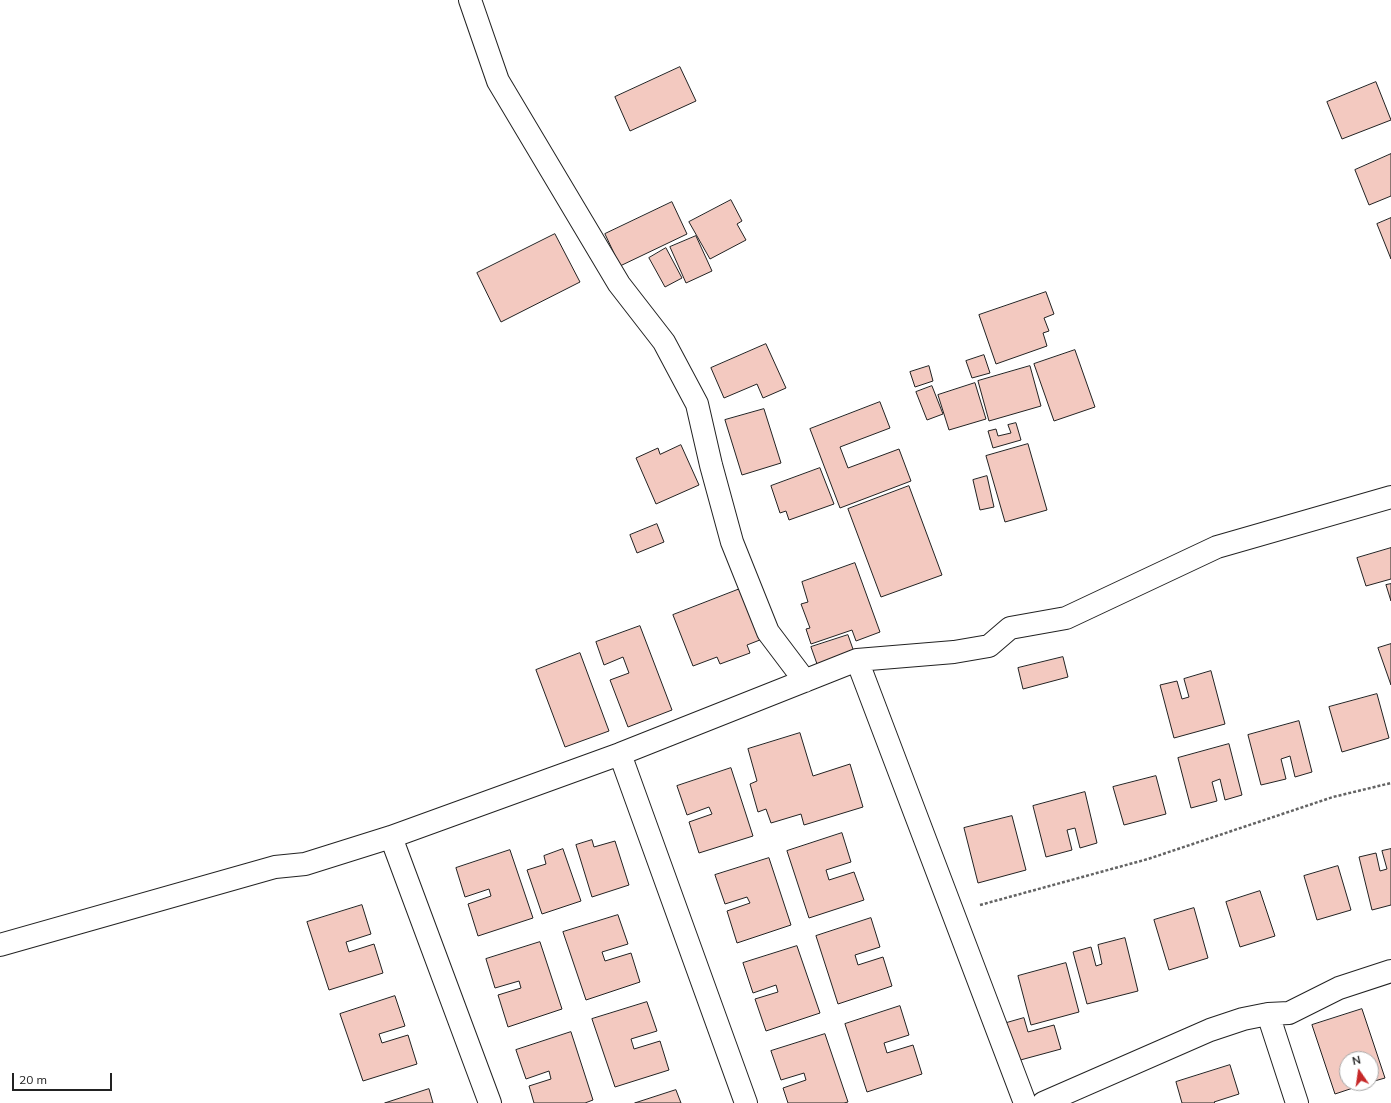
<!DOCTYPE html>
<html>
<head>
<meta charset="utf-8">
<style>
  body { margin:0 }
  #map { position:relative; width:1391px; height:1103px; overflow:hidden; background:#fff; font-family:Mulish,sans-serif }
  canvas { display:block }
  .north { position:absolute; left:1339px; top:1051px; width:40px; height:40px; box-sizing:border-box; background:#fff; border:1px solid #a7a7a7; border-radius:50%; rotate:347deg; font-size:11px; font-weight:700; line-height:16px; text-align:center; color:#222 }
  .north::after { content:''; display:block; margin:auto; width:14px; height:18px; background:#c62828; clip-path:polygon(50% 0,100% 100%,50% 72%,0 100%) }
  .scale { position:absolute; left:12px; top:1073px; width:100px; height:18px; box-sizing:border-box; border:2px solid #222; border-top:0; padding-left:5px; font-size:12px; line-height:14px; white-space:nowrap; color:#222; -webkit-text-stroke:3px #fff; paint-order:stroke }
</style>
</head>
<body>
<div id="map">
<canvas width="1391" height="1103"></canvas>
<div class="north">N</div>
<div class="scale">20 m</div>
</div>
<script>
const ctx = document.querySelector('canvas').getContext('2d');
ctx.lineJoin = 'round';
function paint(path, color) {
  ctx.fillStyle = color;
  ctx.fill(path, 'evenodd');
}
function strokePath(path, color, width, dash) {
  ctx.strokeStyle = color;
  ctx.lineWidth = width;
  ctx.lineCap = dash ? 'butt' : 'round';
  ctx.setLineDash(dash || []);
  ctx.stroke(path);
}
const building = new Path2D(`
  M680,67L696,101L630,131L615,97Z
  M1376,82L1391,120L1342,139L1327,102Z
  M1391,154V196L1369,205L1355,170Z
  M731,200L742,221L737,224L746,240L710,259L689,222Z
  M672,202L687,234L620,266L605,234Z
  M1391,218V259L1377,224Z
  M555,234L580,282L501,322L477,273Z
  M696,236L712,271L686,283L670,247Z
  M666,248L682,278L665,287L649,258Z
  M1046,292L1054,314L1044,318L1049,331L1043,333L1047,346L996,364L979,315Z
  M766,344L786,388L763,398L757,384L724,398L711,368Z
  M1075,350L1095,407L1054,421L1034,364Z
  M984,355L990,373L972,378L966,361Z
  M929,366L933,381L915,387L910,372Z
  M1030,366L1041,406L989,421L978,381Z
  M975,383L986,419L949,430L938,395Z
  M932,386L943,414L927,420L916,392Z
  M880,402L890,428L840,447L848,468L899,449L911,481L840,508L810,429Z
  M764,409L781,463L742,475L725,420Z
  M1016,423L1021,440L993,448L988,431L996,429L998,436L1011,433L1008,425Z
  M1028,444L1047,510L1005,522L986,456Z
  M681,445L699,485L656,504L636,458L658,448L660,454Z
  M820,468L834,504L789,520L786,511L780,513L771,486Z
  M987,476L994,507L980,510L973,480Z
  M909,486L942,575L881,597L848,509Z
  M657,524L664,542L637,553L630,535Z
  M1391,548V579L1366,586L1357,558Z
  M855,563L880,632L856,641L852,630L811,644L806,629L810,628L801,604L808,602L802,582Z
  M1391,584V601L1386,585Z
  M745,587L765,638L747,645L750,653L720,664L717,657L693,666L673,615Z
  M640,626L672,710L628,727L610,680L629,673L623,657L604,665L596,642Z
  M848,635L854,652L817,664L811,647Z
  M1391,644V685L1378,648Z
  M580,653L609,731L565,747L536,670Z
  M1063,657L1068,677L1023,689L1018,668Z
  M1211,671L1225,724L1174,738L1160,685L1177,681L1182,699L1189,697L1184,679Z
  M1377,694L1389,738L1342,752L1329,707Z
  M1299,721L1312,772L1295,777L1290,756L1281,759L1286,779L1261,785L1248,735Z
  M800,733L813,776L850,764L863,807L804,825L801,814L771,823L766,809L758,812L750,784L757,781L748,749Z
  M1229,744L1242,795L1225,800L1220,779L1212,782L1217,801L1191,808L1178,758Z
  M731,768L753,836L699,853L689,822L712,814L709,807L687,815L677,786Z
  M1156,776L1166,814L1124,825L1113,787Z
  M1085,792L1097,843L1080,848L1075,828L1067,830L1072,850L1046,857L1033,806Z
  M1012,816L1026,870L978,883L964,828Z
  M842,833L851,862L826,870L829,880L854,872L864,900L809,918L787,851Z
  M592,840L594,847L615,841L629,885L592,897L576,845Z
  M563,849L581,901L542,914L527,870L546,864L544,856Z
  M1391,849V905L1372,910L1359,857L1376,853L1380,871L1387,869L1382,851Z
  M510,850L533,918L478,936L468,904L491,896L489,889L465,897L456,868Z
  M769,858L791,925L737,943L727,911L750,903L747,897L725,904L715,875Z
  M1338,866L1351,910L1317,920L1304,876Z
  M1260,891L1275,936L1240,947L1226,902Z
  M362,905L371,934L346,942L349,952L374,944L383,973L329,990L307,922Z
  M1194,908L1208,958L1169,970L1154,920Z
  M618,915L628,944L602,952L605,961L631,953L640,982L586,1000L563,932Z
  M871,918L880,947L855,955L858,965L883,957L892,986L838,1004L816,936Z
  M1125,938L1138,991L1087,1004L1073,952L1091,947L1096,966L1102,964L1098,945Z
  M540,942L562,1009L508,1027L498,995L521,988L519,981L495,988L486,959Z
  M797,946L820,1013L766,1031L755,999L778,992L776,985L753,993L743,963Z
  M1066,963L1079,1012L1031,1025L1018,976Z
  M395,996L405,1026L379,1034L382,1043L408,1035L417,1064L363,1081L340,1014Z
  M647,1002L657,1031L631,1039L634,1049L660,1041L669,1070L615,1087L592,1019Z
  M900,1006L909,1035L884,1043L887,1053L913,1045L922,1074L867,1092L845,1024Z
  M1362,1009L1385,1078L1371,1082V1059H1347V1083H1368L1335,1094L1312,1025Z
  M1024,1018L1028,1032L1054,1025L1061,1049L1013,1062L1003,1024Z
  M571,1032L593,1100L585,1103H534L529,1086L551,1079L549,1071L526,1079L516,1050Z
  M825,1034L848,1102L844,1103H788L783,1088L806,1080L804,1073L781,1080L771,1051Z
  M1230,1065L1239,1094L1214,1102L1215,1103H1182L1176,1082Z
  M429,1089L433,1103H385Z
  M676,1090L681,1103H635Z`);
const path = new Path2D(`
  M980,905L1148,859L1333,797L1391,783`);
const minor = new Path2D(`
  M470,0L498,81L619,284L664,342L697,404L711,465L732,542L768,632L805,681
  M857,660L1025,1103
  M620,754L746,1103
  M391,837L490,1103
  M0,945L275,867L305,864L391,837L620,754L857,660L954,652L989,646L1010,628L1066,618L1217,547L1391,497
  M1268,1014L1297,1103
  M1043,1103L1210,1030L1243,1019L1268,1014L1289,1013L1339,988L1391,971`);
paint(building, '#f3c9c0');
strokePath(building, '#222', 1);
strokePath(minor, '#222', 24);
strokePath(path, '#646464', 2.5, [3, 2]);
strokePath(minor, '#fff', 22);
</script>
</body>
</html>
